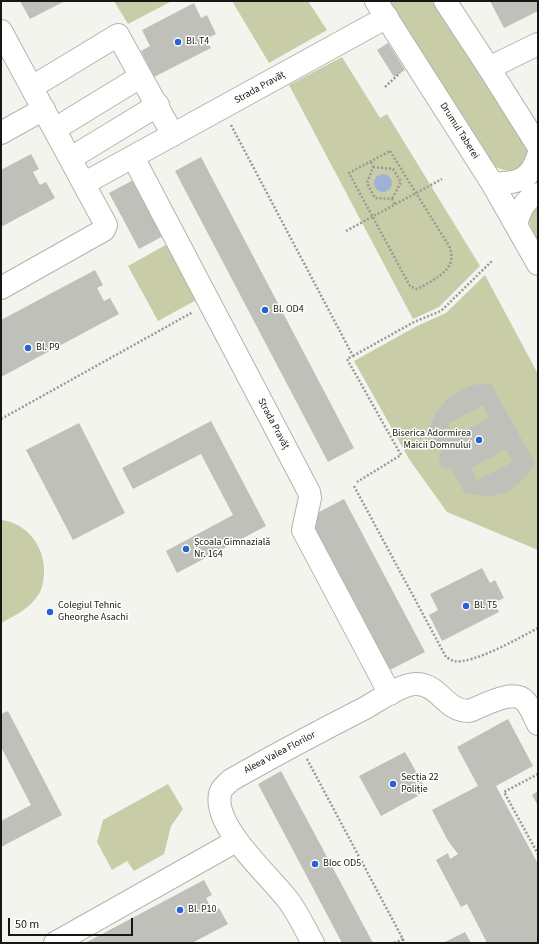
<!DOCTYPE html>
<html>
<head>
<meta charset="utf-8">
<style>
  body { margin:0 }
  #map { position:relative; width:539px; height:944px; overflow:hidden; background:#f3f4ee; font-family:"Source Sans 3",sans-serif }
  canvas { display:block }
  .frame { position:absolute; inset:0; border:2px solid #171715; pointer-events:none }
  .scale { position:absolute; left:8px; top:918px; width:125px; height:18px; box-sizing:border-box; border:2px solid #171715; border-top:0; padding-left:5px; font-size:12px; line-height:14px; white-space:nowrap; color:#171715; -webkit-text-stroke:3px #fffffe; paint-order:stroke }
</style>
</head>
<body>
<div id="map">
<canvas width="539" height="944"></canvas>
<div class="frame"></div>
<div class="scale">50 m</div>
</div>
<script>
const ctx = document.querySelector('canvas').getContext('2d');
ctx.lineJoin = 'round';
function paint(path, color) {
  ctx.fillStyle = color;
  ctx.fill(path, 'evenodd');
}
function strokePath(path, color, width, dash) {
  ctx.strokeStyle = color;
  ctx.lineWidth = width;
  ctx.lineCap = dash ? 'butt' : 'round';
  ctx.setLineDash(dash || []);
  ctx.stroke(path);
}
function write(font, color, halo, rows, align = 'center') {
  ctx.font = font + ' "Source Sans 3",sans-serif';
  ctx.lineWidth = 3;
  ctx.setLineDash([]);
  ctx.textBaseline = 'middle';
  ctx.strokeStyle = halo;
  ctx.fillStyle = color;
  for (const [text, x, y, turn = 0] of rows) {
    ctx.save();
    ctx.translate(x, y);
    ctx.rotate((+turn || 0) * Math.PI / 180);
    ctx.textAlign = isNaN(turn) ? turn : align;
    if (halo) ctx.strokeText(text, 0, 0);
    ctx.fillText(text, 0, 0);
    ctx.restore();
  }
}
const green = new Path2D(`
  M114,1H172L128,24Z
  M232,1H308L327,30L269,63Z
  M388,1H432L527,146C530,168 513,177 494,166Z
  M342,57L380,118L387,114L480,266L439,307L413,319L289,85Z
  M538,205V241C530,226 523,218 538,205Z
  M171,242L202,297L158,321L128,266Z
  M485,275L538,374V550L447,512L409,459L354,361L417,326L446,313Z
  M1,520C28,523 46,548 44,575C43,582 42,592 36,598C27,610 14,616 1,623Z
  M168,784L183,809L171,826L164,854L134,871L127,861L112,870L97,842L103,820Z`);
const water = new Path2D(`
  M374 183a9 9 0 1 1 18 0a9 9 0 1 1-18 0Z`);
const building = new Path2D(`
  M20,1H65L30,19Z
  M490,1H538V11L504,28Z
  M194,3L201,18L207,15L216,34L206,39L211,48L154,77L141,51L150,46L142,30Z
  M388,43L405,70L394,77L377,50Z
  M31,154L39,169L33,172L40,185L46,182L55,198L1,227V170Z
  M201,157L354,448L328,462L175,171Z
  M137,178L167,234L139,249L109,193Z
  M95,270L103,285L97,288L104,301L110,298L119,314L1,377V320Z
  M478,384H491L535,463L527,476L508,492L488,497L464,492L451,468H445L440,465L439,456L442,451L429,428L436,413L447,399L467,387ZM483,405L489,418L454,436L448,424ZM506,449L513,462L477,480L471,468Z
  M211,421L266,526L177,573L166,551L233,515L201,454L133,489L122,468Z
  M79,423L125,513L73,540L26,450Z
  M344,499L425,652L386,672L312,530L319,512Z
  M482,568L490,583L495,580L504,598L494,603L499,612L442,641L429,615L438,610L430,594Z
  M8,711L62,815L1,847V821L31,805L1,747V714Z
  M508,719L533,766L496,786L538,864V943H487L467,904L461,907L436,860L448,853L450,859L458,854L448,841L432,810L478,786L457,747Z
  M405,752L427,791L381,816L359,776Z
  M281,771L373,943H342L258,784Z
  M538,791V806L532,795Z
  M204,880L212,895L206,898L213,912L219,908L228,924L192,943H85Z
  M465,932L471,943H443Z`);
const path = new Path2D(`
  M385,87L400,73
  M231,125L353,356L347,359L401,455L357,482
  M390,151L449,246C457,264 445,273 430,282C426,284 421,288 416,289L410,286L349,173Z
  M371,162L373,167L367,183L375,198L392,199L395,205
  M373,167L393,169L401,182L392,199
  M346,231L442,179
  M353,356L414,322L441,311L492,261
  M1,419L193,312
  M354,486L446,657C448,658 451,660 454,661C472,665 521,637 538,628
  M307,759L405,943
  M538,774L504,792L538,854
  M394,943L403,939`);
const minor = new Path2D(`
  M1,31L106,225L104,230L1,288
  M489,68L538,44
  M32,87L118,35L173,135
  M55,129L140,77
  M1,133L44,109
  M133,157L309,492L310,498L303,530L390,694
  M71,158L158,105
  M85,183L387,17
  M55,943L236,841
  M313,943C305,929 298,913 288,900C270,876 213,827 220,794C221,788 227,784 231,780C275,755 320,731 365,708C378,701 402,683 417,684C440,685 445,711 469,711C483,706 513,688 525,701C531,707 534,717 538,724`);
const major = new Path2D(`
  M376,1L492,183L538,264
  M445,1L489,68L538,146
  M492,183C516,184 530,181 538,156
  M516,224C520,211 524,199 538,194`);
const markers = [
  [178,42,4,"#2764d1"],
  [265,310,4,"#2764d1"],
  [28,348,4,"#2764d1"],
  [479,440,4,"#2764d1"],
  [186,549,4,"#2764d1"],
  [466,606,4,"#2764d1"],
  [50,612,4,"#2764d1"],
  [393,784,4,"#2764d1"],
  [315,864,4,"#2764d1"],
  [180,910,4,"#2764d1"]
];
const poiNames = [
  ["Bl. T4",186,42],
  ["Bl. OD4",273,310],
  ["Bl. P9",36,348],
  ["Biserica Adormirea",471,434,"right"],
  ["Maicii Domnului",471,446,"right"],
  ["Școala Gimnazială",194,543],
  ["Nr. 164",194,555],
  ["Colegiul Tehnic",58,606],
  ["Gheorghe Asachi",58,618],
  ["Bl. T5",474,606],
  ["Secția 22",401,778],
  ["Poliție",401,790],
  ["Bloc OD5",323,864],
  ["Bl. P10",188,910]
];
const streetNames = [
  ["Strada Pravăț",260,88,-29],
  ["Drumul Taberei",459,131,58],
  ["Strada Pravăț",273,424,62],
  ["Aleea Valea Florilor",280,753,-28]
];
paint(green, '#c9cda7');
paint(water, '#9db2d6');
paint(building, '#bfc0ba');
strokePath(minor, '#b3b4ae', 24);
strokePath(major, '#b3b4ae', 24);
strokePath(path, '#999a95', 2.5, [2, 2]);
strokePath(minor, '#fff', 22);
strokePath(major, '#fff', 22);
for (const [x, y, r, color] of markers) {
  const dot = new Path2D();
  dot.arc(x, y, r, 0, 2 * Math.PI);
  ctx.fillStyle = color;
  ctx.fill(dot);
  strokePath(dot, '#fffffe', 1.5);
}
write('10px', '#171715', '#fffffe', poiNames, 'left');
write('10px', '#171715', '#fffffe', streetNames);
</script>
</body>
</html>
